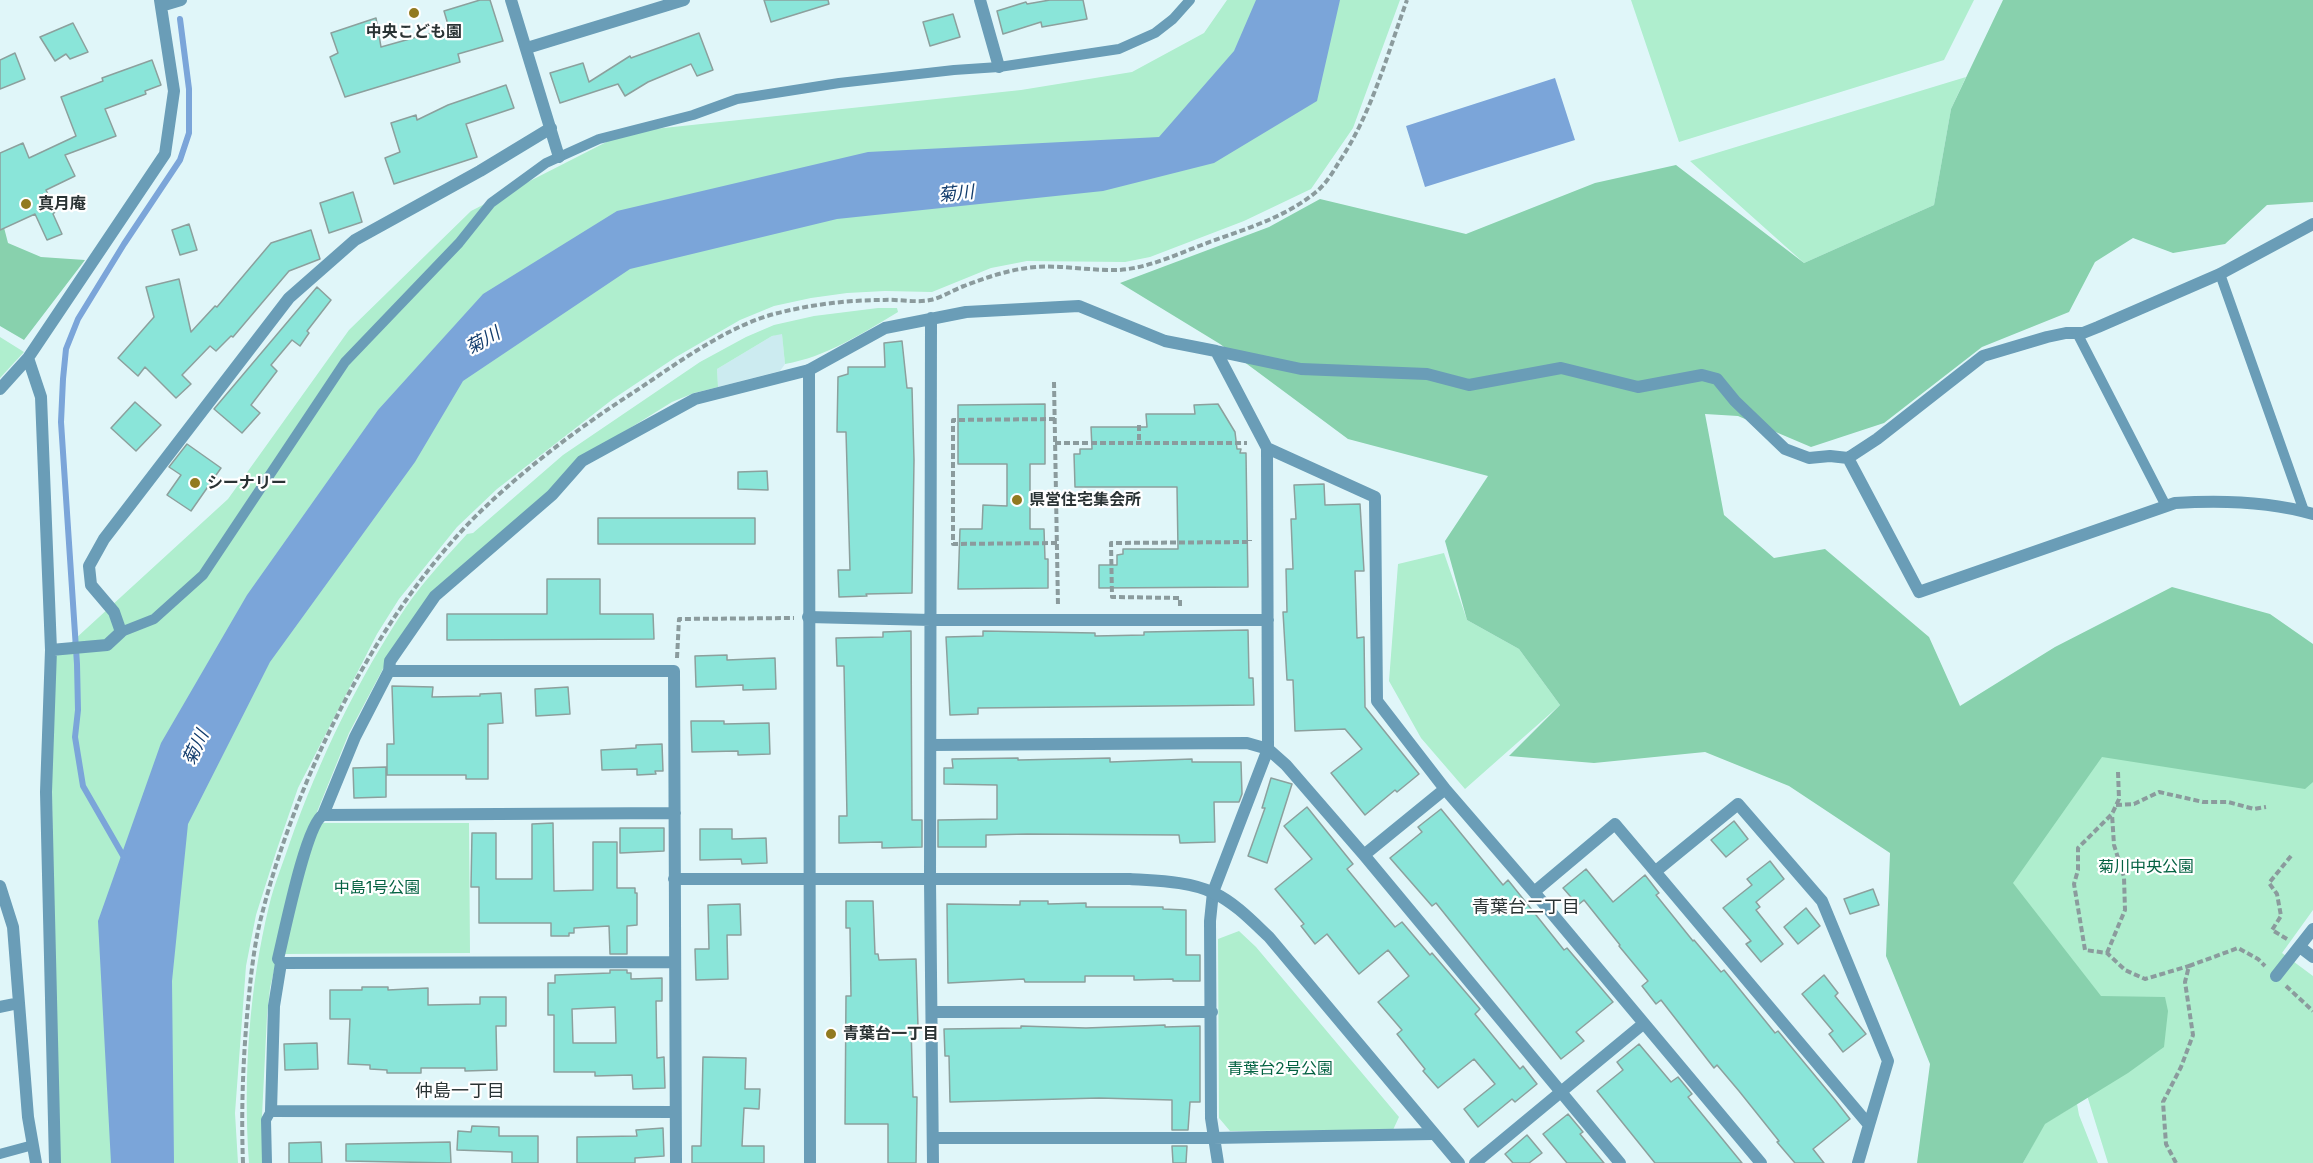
<!DOCTYPE html>
<html>
<head>
<meta charset="utf-8">
<style>
  body { margin:0 }
  canvas { display:block; background:#e0f6f9 }
</style>
</head>
<body>
<canvas width="2313" height="1163"></canvas>
<script>
const ctx = document.querySelector('canvas').getContext('2d');
ctx.lineJoin = 'round';
function paint(path, color) {
  ctx.fillStyle = color;
  ctx.fill(path, 'evenodd');
}
function strokePath(path, color, width, dash) {
  ctx.strokeStyle = color;
  ctx.lineWidth = width;
  ctx.lineCap = dash ? 'butt' : 'round';
  ctx.setLineDash(dash || []);
  ctx.stroke(path);
}
function write(font, color, halo, rows, align = 'center') {
  ctx.font = font + ' Inter,"Noto Sans JP",sans-serif';
  ctx.lineWidth = 4.5;
  ctx.setLineDash([]);
  ctx.textBaseline = 'middle';
  ctx.strokeStyle = halo;
  ctx.fillStyle = color;
  for (const [text, x, y, turn = 0] of rows) {
    ctx.save();
    ctx.translate(x, y);
    ctx.rotate((+turn || 0) * Math.PI / 180);
    ctx.textAlign = isNaN(turn) ? turn : align;
    if (halo) ctx.strokeText(text, 0, 0);
    ctx.fillText(text, 0, 0);
    ctx.restore();
  }
}
const built = new Path2D(`
  M782,333L785,364L780,371L718,387L717,369L772,336Z`);
const green = new Path2D(`
  M1227,0H1400L1353,128L1311,189L1244,221L1150,257L1125,262L1027,261L991,268L932,292L885,291L847,293L811,298L774,306L740,320L676,357L613,399L497,489L457,527L399,599L377,634L298,788L276,852L256,915L246,966L235,1113L238,1163H55L51,661L228,499L349,330L471,211L626,132L1021,90L1132,72L1204,33Z
  M1631,0H1974L1944,60L1679,142Z
  M1966,77L1951,109L1934,205L1804,263L1690,161Z
  M878,308H897L898,312C863,333 826,357 785,364L782,334L772,336L717,369L718,387L694,393L672,402L580,459L551,493L432,596L385,665L349,733L306,839L284,927L270,988L267,1016L262,1116L263,1163H249C243,1079 249,988 269,906C274,885 283,863 290,842C319,760 358,679 406,607C424,581 446,557 467,534L473,533L563,455L700,362L746,337L774,325L814,316Z
  M0,337L24,352L0,378Z
  M1444,553L1467,620L1519,649L1560,705L1465,789L1421,738L1389,681L1398,564Z
  M2073,695L2313,730V910L2282,953L2313,976V1163H2108L2076,1060L1912,892Z
  M319,823H469L470,953L284,954L310,848Z
  M1239,931L1256,947L1399,1117L1393,1130L1230,1131L1219,1118L1218,939Z
  M2077,1104L2079,1115L2098,1163H2023L2044,1124Z`);
const forest = new Path2D(`
  M2003,0H2313V202L2267,205L2225,244L2173,253L2133,238L2095,262L2069,312L1982,347L1884,423L1811,447L1738,416L1705,414L1724,515L1774,558L1825,549L1929,637L1960,706L2055,647L2172,587L2270,614L2313,644V782L2305,789L2102,757L2013,883L2101,996L2165,997L2168,1011L2164,1047L2128,1073L2045,1124L2023,1163H1917L1930,1064L1886,956L1890,853L1789,786L1705,752L1594,763L1509,756L1560,705L1519,649L1467,620L1445,541L1488,476L1348,439L1220,344L1120,283L1269,227L1320,199L1466,234L1595,183L1676,165L1804,263L1934,205L1951,109Z
  M0,212L8,243L41,257L85,260L24,340L0,326Z`);
const water = new Path2D(`
  M1256,0H1340L1317,101L1214,163L1103,191L837,219L630,269L463,381L415,462L270,662L188,824L172,981L174,1163H111L98,921L161,743L247,595L378,410L483,294L617,211L868,152L1159,137L1234,51Z
  M1555,78L1575,140L1425,187L1406,126Z`);
const stream = new Path2D(`
  M125,859L83,786L75,737L78,710L77,664L61,422L63,379L66,349L78,319L124,244L180,160L189,133V89L180,19`);
const building = new Path2D(`
  M480,0H490L503,41L458,54L460,62L345,97L330,57L338,53L331,33L376,18L381,47L449,28L444,11Z
  M764,0H828L829,4L771,22Z
  M1050,0H1083L1087,19L1042,27L1041,22L1003,34L997,11L1026,2L1027,4Z
  M953,14L960,37L930,46L923,22Z
  M73,23L88,52L70,59L66,54L55,61L40,37Z
  M699,33L713,70L697,76L691,64L648,82L625,96L618,84L560,103L550,73L583,63L589,82L630,56L631,58Z
  M15,53L25,79L0,89V60Z
  M152,60L161,85L145,91L146,94L105,109L116,136L65,155L75,176L46,190L56,211L53,214L62,234L47,240L35,214L0,230V153L23,143L29,158L76,136L61,97L103,81L102,78Z
  M506,85L514,108L466,124L477,157L394,184L385,158L400,152L391,123L416,115L417,120L448,105Z
  M353,192L362,222L329,233L320,203Z
  M189,224L197,250L180,255L172,230Z
  M311,230L320,259L289,271L233,337L231,336L216,351L210,346L182,375L191,384L176,398L145,367L138,376L118,358L154,317L146,287L179,279L191,332L215,306L217,307L271,243Z
  M317,287L331,300L307,331L309,333L300,346L292,340L271,365L277,371L251,405L260,413L242,433L214,409Z
  M902,341L907,388H912L914,460L912,593L866,594L867,596L839,597L838,570H850L846,432H837L838,377L848,374V367H885L884,343Z
  M135,402L161,425L136,451L111,428Z
  M1045,404V464H1030V529H1044L1045,559H1048V588L958,589L960,529H982L983,505L1007,506V464H958V405Z
  M1218,404L1235,432L1237,449H1241L1240,453H1246L1248,587L1099,588V565H1117V555L1123,554V549H1178L1177,487H1075L1074,454H1080V449H1092L1091,427H1147L1146,414H1195L1194,405Z
  M187,444L221,468L191,511L167,495L181,475L169,467Z
  M767,471L768,490L738,489V472Z
  M1324,484L1325,505L1360,504L1364,571H1355L1357,638L1364,637L1365,707L1419,774L1397,792L1395,790L1365,815L1331,773L1362,749L1345,729L1295,731L1293,680H1287L1283,612H1287L1286,569H1293L1291,519H1296L1294,485Z
  M598,518H755V544H598Z
  M547,579H600V614H653L654,639L447,640V614H547Z
  M1248,630L1249,678H1253L1254,705L978,708V714L950,715L946,637L983,636V631L1095,633V636L1144,635V632Z
  M911,631L912,820H922V847L882,848V842L839,843V816H847L844,666H837L836,638L883,637V632Z
  M727,655V660L775,658L776,689L743,690V685L696,687L695,656Z
  M392,686L433,687L432,697L480,696V694L501,693L503,723L488,724V779H466V775H387V744H394Z
  M568,687L570,714L536,716L535,689Z
  M691,721H724V724L769,723L770,754L738,755V751L692,752Z
  M662,744L663,771H655L656,774L637,775V769L602,770L601,750L636,748V745Z
  M1018,758V760L1110,758V762L1192,759V762H1241L1242,794L1239,802H1214L1215,842L1180,843L1179,835L1027,834L986,835V847H938V820L997,819V785L944,784V768H953L952,759Z
  M386,767V797L354,798L353,768Z
  M1271,778L1292,784L1267,863L1248,856L1265,808H1262Z
  M1307,807L1353,864L1347,869L1395,927L1402,922L1430,955L1432,953L1480,1009L1475,1014L1520,1069L1523,1066L1537,1084L1515,1102L1512,1099L1478,1127L1464,1109L1495,1084L1474,1059L1438,1088L1423,1071L1425,1069L1397,1034L1402,1030L1378,1002L1409,976L1388,950L1359,974L1327,934L1315,944L1301,926L1304,924L1275,889L1312,859L1284,826Z
  M1441,809L1503,885L1508,880L1564,950L1567,948L1613,1002L1576,1032L1584,1041L1561,1059L1436,903L1432,906L1390,858L1422,832L1418,827Z
  M1734,821L1748,839L1726,857L1711,840Z
  M553,823L554,891L593,890V842H617V888H635V893H637V925L627,926V954H610L609,926L574,928V933H569V936H551V923H479V887H471L472,833H496V879H532V824Z
  M620,828H664V851L620,853Z
  M700,829H732V839L766,838L767,863L742,864L741,859L700,860Z
  M1770,861L1784,879L1756,902L1760,907L1756,910L1783,944L1761,962L1746,944L1751,941L1723,908L1752,885L1747,879Z
  M1586,869L1613,902L1645,875L1659,893L1656,895L1693,941L1694,940L1721,972L1724,970L1775,1033L1778,1031L1836,1101L1850,1119L1813,1149L1824,1163H1795L1777,1142L1779,1141L1739,1091L1717,1065L1714,1068L1661,1000L1656,1004L1642,986L1648,981L1619,946L1620,945L1584,900L1578,905L1563,888Z
  M1873,889L1879,905L1850,914L1844,899Z
  M846,901H873L875,954H878L879,960L916,959L918,1027H911L913,1097H917L916,1163H888V1124H845L846,996H851L850,928H846Z
  M1020,901H1048V904L1086,903V907H1163V909L1186,910V955H1200V981H1173V979L1134,980V976H1085V982H1025L1024,979L948,983L947,904L1020,905Z
  M740,904L741,935H727L728,979L696,980L695,949H709L708,905Z
  M1806,908L1820,926L1798,944L1784,927Z
  M610,970H627V973H631V979L662,978V1001H656L657,1058L664,1057L665,1088L633,1089L632,1075L595,1076V1072H554V1015H548V983H555V975L610,973ZM615,1007L616,1043H573L572,1009Z
  M1824,975L1838,993L1835,996L1866,1034L1843,1052L1829,1034L1833,1031L1802,994Z
  M362,987H388V990L428,988V1005L480,1004V997H506V1026H496L497,1070L465,1071V1068H421V1073H387V1070L370,1069V1065L348,1064L350,1019H330V990H362Z
  M1165,1025V1027L1200,1026V1102H1190L1188,1130H1172V1100L1099,1098L950,1102L949,1056H945L944,1029L1021,1028V1026L1086,1028Z
  M317,1043L318,1069L285,1070L284,1044Z
  M1639,1044L1671,1082L1678,1077L1692,1094L1688,1097L1742,1163H1655L1597,1091L1623,1070L1617,1062Z
  M703,1057L746,1058L745,1089H760L759,1109L744,1108L742,1146H764V1163H692V1146H701Z
  M1568,1114L1583,1132L1580,1134L1604,1163H1567L1543,1134Z
  M472,1126L499,1127V1136H538V1163H512V1152L457,1150L458,1131L471,1132Z
  M663,1128L664,1156L635,1158V1163H577V1137L637,1136L636,1130Z
  M1527,1135L1542,1153L1529,1163H1513L1505,1154Z
  M321,1142L322,1163H289V1143Z
  M450,1142L451,1163L346,1161V1144Z
  M1172,1146H1187L1186,1163H1173Z`);
const path = new Path2D(`
  M1054,382L1058,606
  M1055,419L953,420V544L1057,543
  M1139,425V443
  M1055,443H1247
  M1180,606V598L1112,597L1111,543L1250,542V540
  M677,658L679,619L794,618
  M2118,772L2119,799L2112,814L2078,848V870L2074,884L2085,950L2107,953L2125,970L2145,979L2189,966
  M2116,805L2134,804L2159,792L2203,802H2228L2254,809L2266,807
  M2287,939L2272,930L2281,916L2277,894L2269,883L2291,856
  M2107,953L2125,910L2124,877L2114,845L2112,814
  M2286,986L2313,1011
  M243,1163C241,1110 243,1058 248,1005C251,975 254,944 262,914C297,776 379,610 482,510C526,468 577,429 628,396C674,366 728,324 782,312C815,304 850,300 884,300C898,299 916,303 930,300C941,298 953,290 964,286C987,277 1011,269 1036,267C1063,265 1092,271 1119,270C1147,268 1173,256 1199,246C1238,231 1284,219 1316,192C1326,184 1333,172 1339,162C1372,113 1387,55 1407,0
  M2176,1163L2166,1144L2163,1102L2181,1067L2193,1035L2185,982L2189,966L2238,948L2258,959L2265,966`);
const service = new Path2D(`
  M2220,274L2304,511
  M2077,333L2166,506
  M121,632L154,619L203,575L345,362L459,243L491,203L546,163L599,139L693,115L737,99L839,83L954,70L999,67L1119,49L1155,33L1173,19L1190,0
  M0,1154L33,1145
  M267,1163L266,1120L271,1111`);
const minor = new Path2D(`
  M511,0L559,157
  M980,0L999,67
  M161,6L181,0
  M527,48L684,0
  M931,318L930,880L933,1163
  M1216,351L1301,369L1427,374L1469,385L1561,368L1638,387L1702,375L1717,379L1735,401L1785,449L1809,458L1830,456L1848,458L1919,592L2175,503C2221,500 2268,501 2313,514
  M28,358L41,397L51,650L46,792L55,1163
  M0,389L28,358L165,154L174,91L160,0
  M1267,448L1375,497L1377,701L1445,789L1534,892L1761,1163
  M1848,458L1877,439L1983,356L2047,337L2066,333H2083L2098,327L2220,274L2313,224
  M808,617L931,620H1268
  M51,650L107,645L121,632L114,612L91,585L89,566L104,539L289,298L355,240L480,171L551,128
  M389,671L390,661L435,596L552,495L582,461L695,399L809,370L885,328L966,312L1079,306L1165,341L1216,351L1267,448L1268,749L1213,892L1210,921L1211,1118L1218,1163
  M931,745L1247,743L1268,749L1286,765L1364,855L1620,1163
  M323,815L675,813
  M1364,855L1445,789
  M1656,871L1738,804L1822,901L1888,1061L1869,1125
  M674,879H811
  M0,886L13,927L28,1117L36,1163
  M1534,892L1615,824L1869,1125L1858,1163
  M2300,947L2313,957
  M281,963L674,962
  M2276,976L2313,929
  M0,1007L19,1003
  M932,1012H1212
  M675,1112L271,1111L274,1006L281,963L278,959C284,935 306,824 323,815L355,737L389,671H674L676,1163
  M933,1138H1213L1434,1134
  M1475,1163L1643,1024`);
const tertiary = new Path2D(`
  M809,370L810,1163
  M811,879H1130C1157,881 1189,881 1214,893C1235,903 1252,921 1269,937L1459,1163`);
const markers = [
  [414,13,6,"#927a20"],
  [26,204,6,"#927a20"],
  [195,483,6,"#927a20"],
  [1017,500,6,"#927a20"],
  [831,1034,6,"#927a20"]
];
const poiNames = [
  ["中央こども園",414,32,"center"],
  ["真月庵",38,204],
  ["シーナリー",207,483],
  ["県営住宅集会所",1029,500],
  ["青葉台一丁目",843,1034]
];
const parkNames = [
  ["菊川中央公園",2146,867],
  ["中島1号公園",377,888],
  ["青葉台2号公園",1280,1069]
];
const waterNames = [
  ["菊川",956,194,-6],
  ["菊川",483,341,-29],
  ["菊川",196,748,-65]
];
const neighbourhoodNames = [
  ["青葉台二丁目",1526,908],
  ["仲島一丁目",460,1092]
];
paint(built, '#ccebf0');
paint(green, '#afeece');
paint(forest, '#88d1ad');
paint(water, '#7ba5d9');
strokePath(stream, '#7ba5d9', 6);
paint(building, '#8ae5d9');
strokePath(building, '#8ca09d', 1.5);
strokePath(path, '#8b9b9d', 4, [6, 3]);
strokePath(service, '#6a9db7', 10);
strokePath(minor, '#6a9db7', 12);
strokePath(tertiary, '#6a9db7', 12);
for (const [x, y, r, color] of markers) {
  const dot = new Path2D();
  dot.arc(x, y, r, 0, 2 * Math.PI);
  ctx.fillStyle = color;
  ctx.fill(dot);
  strokePath(dot, '#fff', 2);
}
write('bold 16px', '#2a3334', '#fff', poiNames, 'left');
write('16px', '#056343', '#fff', parkNames);
write('italic 18px', '#133d6d', '#fff', waterNames);
write('18px', '#2a3334', '#fff', neighbourhoodNames);
</script>
</body>
</html>
